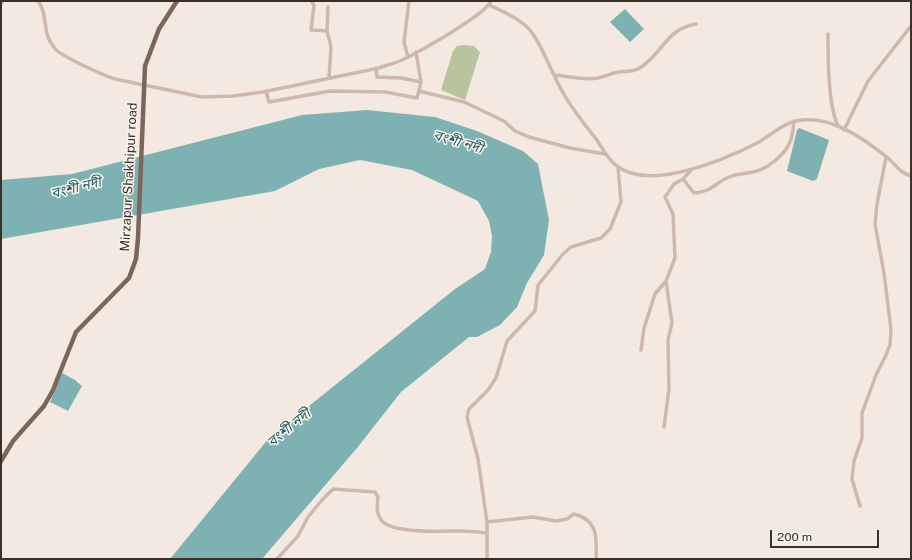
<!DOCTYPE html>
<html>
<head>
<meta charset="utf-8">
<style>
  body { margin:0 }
  #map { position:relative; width:912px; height:560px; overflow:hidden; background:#f4e9e0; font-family:"Public Sans",sans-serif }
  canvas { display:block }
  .frame { position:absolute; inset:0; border:2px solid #3a2f2a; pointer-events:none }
  .scale { position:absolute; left:770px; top:530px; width:109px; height:18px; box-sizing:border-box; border:2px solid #3a2f2a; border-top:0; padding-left:5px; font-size:12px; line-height:14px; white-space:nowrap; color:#3a2f2a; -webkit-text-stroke:3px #fbf4ed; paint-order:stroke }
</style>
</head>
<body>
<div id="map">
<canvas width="912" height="560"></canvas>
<div class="frame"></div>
<div class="scale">200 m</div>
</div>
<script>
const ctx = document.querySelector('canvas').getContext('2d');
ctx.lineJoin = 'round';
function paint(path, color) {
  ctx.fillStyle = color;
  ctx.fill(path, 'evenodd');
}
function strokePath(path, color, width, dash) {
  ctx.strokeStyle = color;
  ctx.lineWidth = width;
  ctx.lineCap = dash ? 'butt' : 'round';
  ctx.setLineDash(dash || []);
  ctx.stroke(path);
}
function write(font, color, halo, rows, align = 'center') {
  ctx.font = font + ' "Public Sans","Noto Sans Bengali",sans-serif';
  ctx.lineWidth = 3;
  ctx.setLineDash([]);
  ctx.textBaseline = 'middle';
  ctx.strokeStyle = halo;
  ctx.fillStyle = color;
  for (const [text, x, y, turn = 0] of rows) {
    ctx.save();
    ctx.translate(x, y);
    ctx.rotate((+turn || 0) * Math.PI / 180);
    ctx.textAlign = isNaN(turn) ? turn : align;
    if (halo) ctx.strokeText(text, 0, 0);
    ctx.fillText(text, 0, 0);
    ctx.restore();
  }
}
const green = new Path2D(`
  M463,45L474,46L480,52L465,100L441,90L453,51L457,46Z`);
const water = new Path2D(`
  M625,9L644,29L630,42L610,22Z
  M367,110L435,117L477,131L523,151L538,164L549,220L544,255L527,283L517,307L500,325L477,337H469L401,392L357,448L262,559H170L269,438L455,289L485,269L491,252L492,236L489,221L478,201L412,170L360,160L319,169L275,191L1,239V180L72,174L302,115Z
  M799,128L829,140L817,179L813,181L787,171L797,130Z
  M62,373L75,380L82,386L68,411L50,402Z`);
const minor = new Path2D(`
  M38,1C46,10 44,26 48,37C50,42 53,46 56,50C66,58 102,75 115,79L202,97L233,96L263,92L379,68C387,65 395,63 402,60C419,52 485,15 491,1
  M311,1L314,5L311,30L327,31
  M1,4L3,1
  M489,5C502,11 515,16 526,26C539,37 552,74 561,89C570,107 584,123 596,139C603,149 608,160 618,167C653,191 726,159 759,142C771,135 782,124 796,121C830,114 863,138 888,158C896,165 900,173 911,176
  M328,7L327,31L331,47L329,78
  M828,34C828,59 828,105 838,126
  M408,57L404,42L409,1
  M376,68L377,77L401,78L421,82L416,52
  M554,75C568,76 585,81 598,78C605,77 611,73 619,72C628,71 636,72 644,65C665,49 667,29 696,24
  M266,91L269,102L330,91L385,92L417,98L421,82
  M419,91L464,102L504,121L515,131L529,137L570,148L605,154
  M844,130L868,81L911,26
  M691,170L683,179L694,193C712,192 715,183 729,177C738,173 745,174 753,172C766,170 785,155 790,142C793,136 793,128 794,121
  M641,350L644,328L655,294L666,281L675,258L673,214L665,197L674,184L683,179
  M664,427L669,389L668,340L672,323L666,281
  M860,506L852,479L854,461L862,438V413L876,375L886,355L890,345L891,330L884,273L875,224L877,204L886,157
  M487,522L533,517L556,521L567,519L574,514C598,520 597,538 596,559
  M277,559L298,536L308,517L322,500L333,489L375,492L378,497C377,505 376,514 382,521C394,534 444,531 461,531C469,531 478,532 486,533
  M487,559V522L478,459L467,417L469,409L488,390L496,378L507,341L535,311L538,285L563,254L571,247L601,238L610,229L621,202L618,168`);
const major = new Path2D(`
  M1,461L13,441L44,406L53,390L76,332L129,278L136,259L138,238L145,66L159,29L177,1`);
const streetNames = [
  ["Mirzapur Shakhipur road",129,177,-87]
];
const waterNames = [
  ["বংশী নদী",458,142,16],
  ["বংশী নদী",76,188,-14],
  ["বংশী নদী",289,428,-39]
];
paint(green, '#b9c49f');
paint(water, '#7eb2b2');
strokePath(minor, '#cdb9ab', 3.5);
strokePath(major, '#7c655b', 4.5);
write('13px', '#3a2f2a', '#fbf4ed', streetNames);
write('italic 14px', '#1e5c5d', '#fbf4ed', waterNames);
</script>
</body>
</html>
